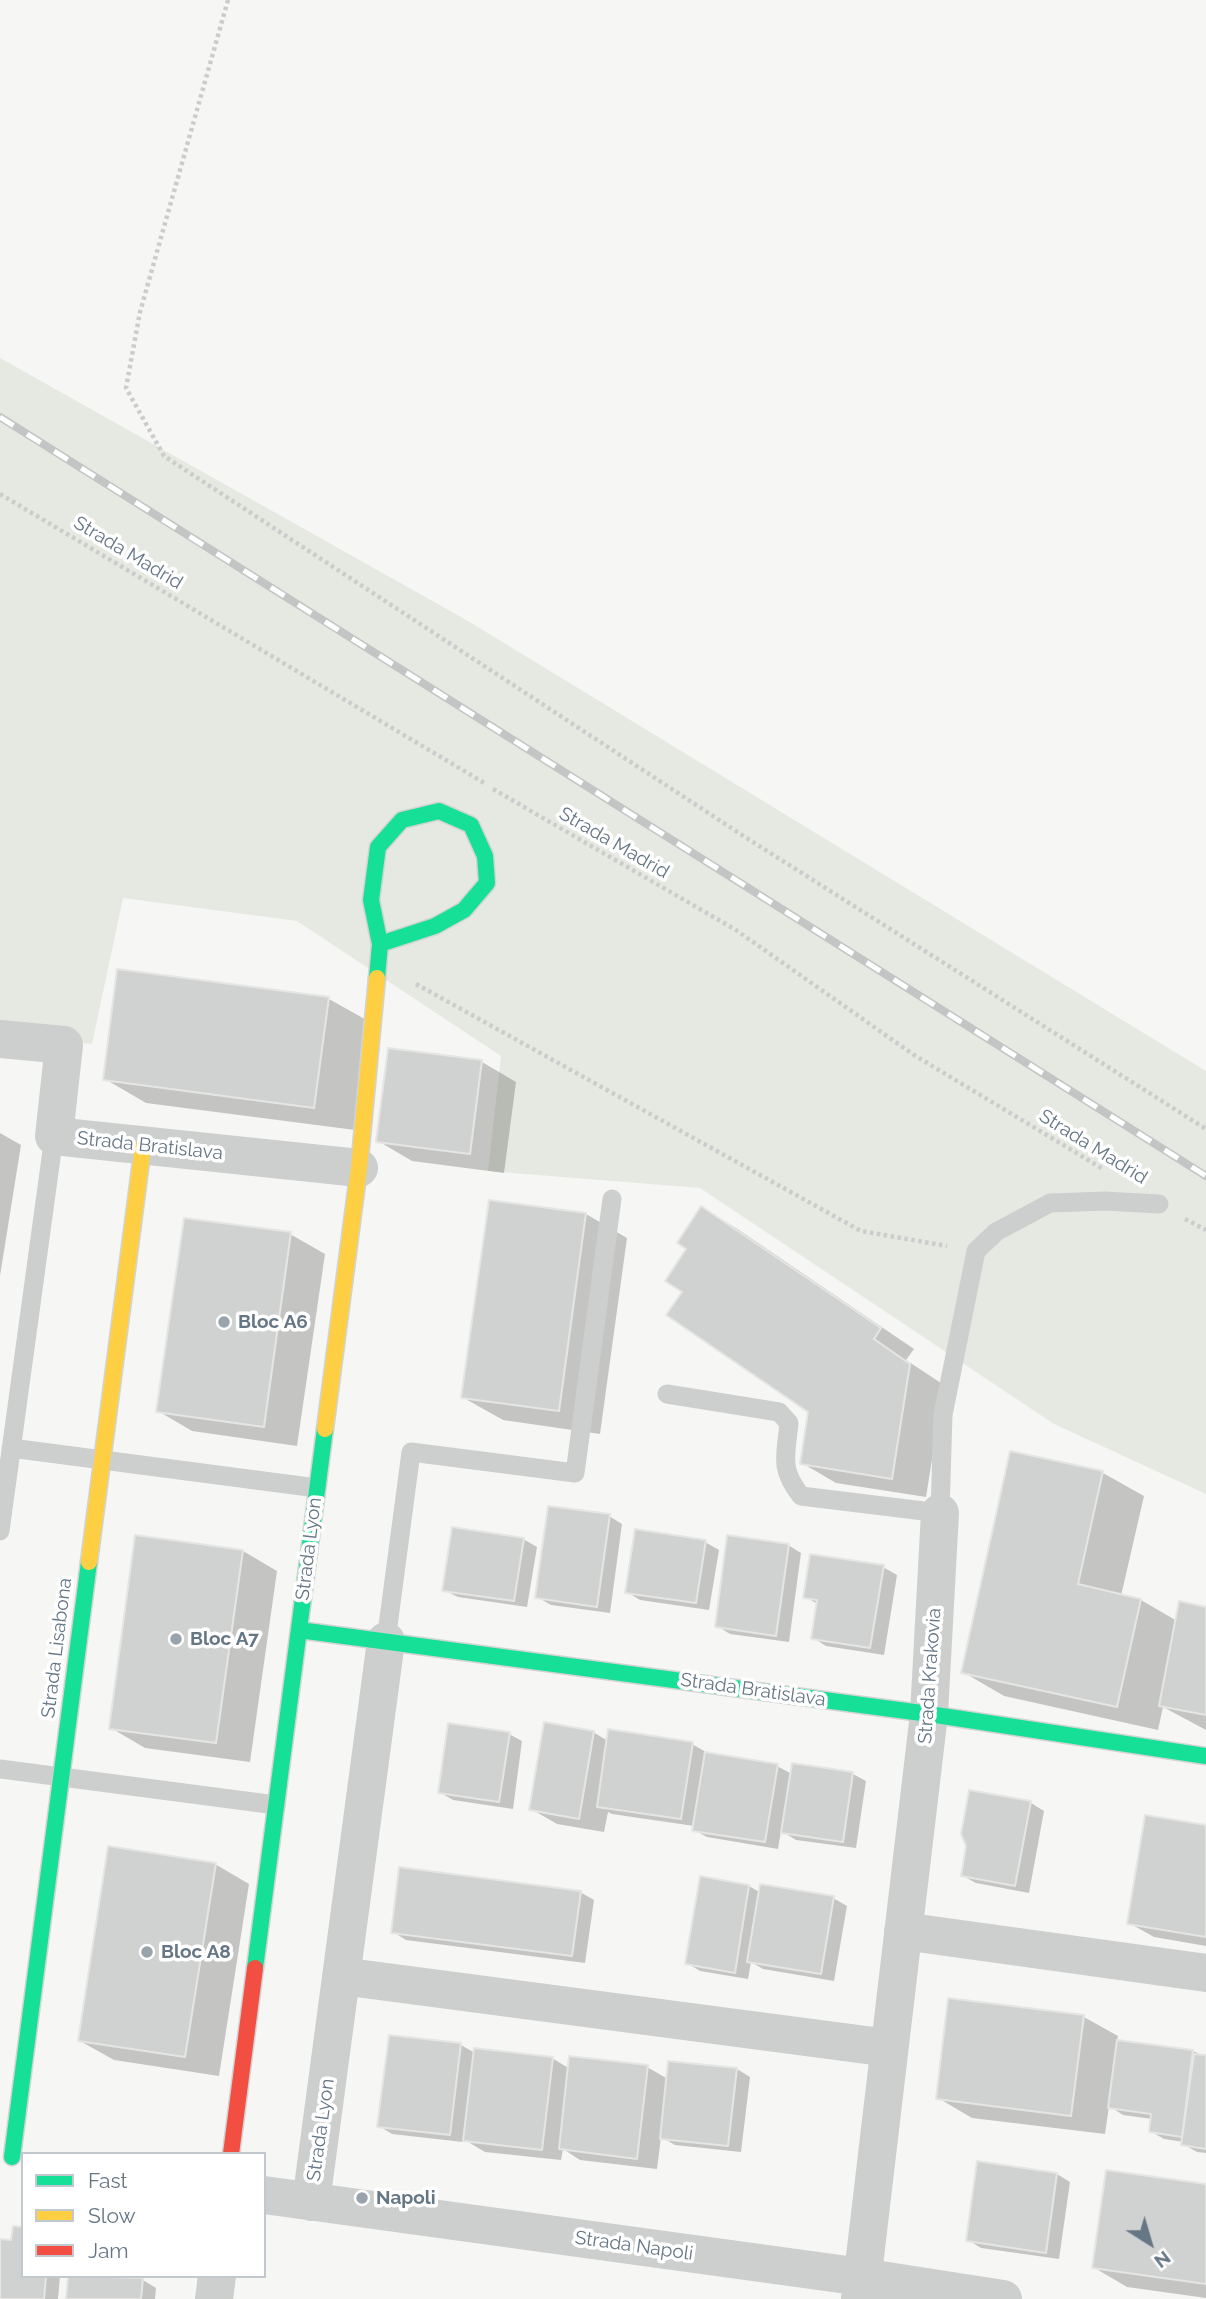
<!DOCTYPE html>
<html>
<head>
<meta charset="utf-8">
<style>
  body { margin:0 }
  #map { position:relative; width:1206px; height:2299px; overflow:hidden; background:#f6f6f4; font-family:Raleway,sans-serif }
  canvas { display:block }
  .legend { position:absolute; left:21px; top:2152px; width:245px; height:126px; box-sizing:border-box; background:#fff; border:2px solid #c1c8ce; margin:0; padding:9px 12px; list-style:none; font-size:21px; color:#657685 }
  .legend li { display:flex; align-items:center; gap:14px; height:35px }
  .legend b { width:35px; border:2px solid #c1c8ce }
  .north { position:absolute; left:1115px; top:2208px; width:70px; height:70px; -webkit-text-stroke:5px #fff; paint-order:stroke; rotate:143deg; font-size:19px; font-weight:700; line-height:28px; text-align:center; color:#657685 }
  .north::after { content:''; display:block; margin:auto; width:24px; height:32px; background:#657685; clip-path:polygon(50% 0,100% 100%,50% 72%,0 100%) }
</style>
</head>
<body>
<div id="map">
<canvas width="1206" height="2299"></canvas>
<ul class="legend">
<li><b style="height:9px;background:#16e098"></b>Fast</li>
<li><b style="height:9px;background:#ffcf43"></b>Slow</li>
<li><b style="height:9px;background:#f24e42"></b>Jam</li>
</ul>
<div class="north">N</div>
</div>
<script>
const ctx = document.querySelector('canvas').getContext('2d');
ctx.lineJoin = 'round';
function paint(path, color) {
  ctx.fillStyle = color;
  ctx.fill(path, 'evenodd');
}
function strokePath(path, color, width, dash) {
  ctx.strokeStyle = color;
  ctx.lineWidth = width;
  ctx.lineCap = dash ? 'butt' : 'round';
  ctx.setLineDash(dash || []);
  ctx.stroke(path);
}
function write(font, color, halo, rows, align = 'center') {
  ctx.font = font + ' Raleway,sans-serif';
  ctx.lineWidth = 7;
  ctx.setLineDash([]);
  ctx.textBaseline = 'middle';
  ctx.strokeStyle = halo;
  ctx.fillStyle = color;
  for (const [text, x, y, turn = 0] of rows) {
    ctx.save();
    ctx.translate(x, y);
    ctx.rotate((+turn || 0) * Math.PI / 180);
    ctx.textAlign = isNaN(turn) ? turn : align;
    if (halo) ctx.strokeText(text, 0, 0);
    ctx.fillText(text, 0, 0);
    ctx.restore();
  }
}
const green = new Path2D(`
  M0,358L468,621L1206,1071V1494L1054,1424L700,1188L488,1171L501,1056L297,921L123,898L92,1044L0,1035Z`);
const shadow = new Path2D(`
  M119,971L329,999L370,1022L355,1130L146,1103L105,1079Z
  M389,1050L482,1062L516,1082L504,1173L412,1161L378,1141Z
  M0,1133L21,1145L0,1276Z
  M490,1201L586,1214L627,1238L600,1434L503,1420L462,1397Z
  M702,1208L736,1228L914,1349L906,1360L944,1385L926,1497L836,1483L802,1463L810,1412L684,1292L689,1249Z
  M290,1234L325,1254L297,1446L192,1431L158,1411Z
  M1103,1473L1144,1496L1121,1596L1141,1600L1177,1621L1206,1608V1730L1163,1707L1158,1730L1004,1696L963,1672Z
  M609,1516L622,1524L610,1613L551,1605L537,1597Z
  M523,1539L537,1547L527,1607L458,1597L444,1590Z
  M705,1542L719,1550L709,1610L640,1600L627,1592Z
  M788,1545L801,1553L789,1642L730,1634L717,1626Z
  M243,1551L277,1571L250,1762L145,1748L111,1728Z
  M883,1567L897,1575L884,1655L826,1646L813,1638L818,1604L805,1597Z
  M593,1732L608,1741L692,1744L706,1752L705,1754L777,1766L792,1774L793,1765L853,1774L866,1781L856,1848L796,1840L781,1831L778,1849L707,1837L694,1830V1826L612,1814L608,1812L604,1832L557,1824L531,1809Z
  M509,1734L522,1741L513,1809L453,1800L439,1792Z
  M1031,1803L1044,1811L1029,1893L976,1883L963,1876Z
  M1206,1827V1946L1154,1937L1129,1923Z
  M215,1864L249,1884L219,2076L114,2060L80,2041Z
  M701,1878L749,1886L761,1893L833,1898L847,1906L834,1981L763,1969L751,1962L748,1979L700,1971L687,1963Z
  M580,1892L594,1900L585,1963L406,1940L393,1932Z
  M1084,2017L1118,2036L1117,2041L1193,2051L1206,2057V2153L1197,2152L1183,2144L1184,2142L1164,2139L1150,2131L1152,2119L1123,2115L1109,2106L1105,2134L972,2118L938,2098Z
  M461,2045L475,2053L552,2058L570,2069L647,2067L668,2079L737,2069L750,2077L741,2152L675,2145L661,2137L657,2169L580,2160L563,2149L561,2160L485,2152L463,2139V2142L392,2134L379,2126Z
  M1057,2174L1070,2182L1059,2259L981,2248L968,2240Z
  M1206,2186V2298L1127,2287L1093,2267Z
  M0,2241L23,2276H60L58,2299H0Z
  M70,2276H107L143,2280L156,2288L155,2299H68Z`);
const building = new Path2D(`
  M117,969L329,997L314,1108L103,1080Z
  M388,1048L482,1060L470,1154L376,1142Z
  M489,1200L586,1213L559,1411L461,1398Z
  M701,1206L881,1328L874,1339L910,1364L892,1479L800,1464L808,1412L666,1315L682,1292L665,1281L686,1249L677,1243Z
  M184,1218L291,1232L264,1427L156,1412Z
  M1010,1451L1103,1471L1078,1584L1141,1599L1117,1707L961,1673Z
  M548,1506L610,1514L597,1607L535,1598Z
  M452,1527L524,1538L514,1601L442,1591Z
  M635,1529L706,1540L696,1603L625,1593Z
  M135,1535L243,1550L216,1743L109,1729Z
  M727,1535L789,1544L776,1636L715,1627Z
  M810,1554L884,1565L870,1648L811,1639L817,1600L803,1598Z
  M1179,1601L1206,1607V1715L1159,1706Z
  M544,1722L594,1731L579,1819L529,1810Z
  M448,1723L510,1732L499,1802L438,1793Z
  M608,1729L693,1742L681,1819L597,1807Z
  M705,1752L778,1764L765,1842L692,1831Z
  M792,1763L853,1772L843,1842L781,1833Z
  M969,1790L1031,1801L1015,1886L961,1876L966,1846L961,1834Z
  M1145,1815L1206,1825V1937L1127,1924Z
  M108,1846L216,1863L185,2057L78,2041Z
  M399,1867L581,1891L572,1956L391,1933Z
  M700,1876L749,1885L735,1973L685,1964Z
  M760,1884L834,1896L821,1974L747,1962Z
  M948,1998L1084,2015L1071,2116L936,2099Z
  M389,2035L461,2043L450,2135L377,2127Z
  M1117,2040L1193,2050L1182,2137L1149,2132L1151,2114L1108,2108Z
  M474,2048L553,2057L542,2150L463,2141Z
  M1194,2054L1206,2055V2149L1181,2145Z
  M569,2056L648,2065L637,2159L559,2149Z
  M668,2061L737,2068L728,2146L660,2139Z
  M977,2161L1057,2173L1046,2253L966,2241Z
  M1106,2170L1206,2184V2284L1092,2268Z
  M13,2226L23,2227V2276H46L44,2299H0V2239L11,2240Z
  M68,2276L143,2278L141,2299H66Z`);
const path = new Path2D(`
  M228,0L140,312L126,388L164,456L745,837L1206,1129
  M0,494L486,784
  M493,789L736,930L914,1055L1103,1169
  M416,984L861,1231L947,1246
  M1185,1219L1206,1230`);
const lane = new Path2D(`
  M667,1394L779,1412L789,1423C786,1456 779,1468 801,1496L940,1513L943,1415L976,1251L996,1232L1050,1203L1105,1201L1159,1204
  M11,1448L317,1488
  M0,1531L54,1136
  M386,1641L411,1452L575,1473L612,1199
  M0,1769L276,1805`);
const street = new Path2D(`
  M0,1039L64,1045L54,1136L359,1168
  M903,1931L1206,1973
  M341,1976L889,2048
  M264,2195L862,2277L1003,2299
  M311,2202L386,1641
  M214,2299L217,2276
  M860,2299L929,1714L940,1513`);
const fast = new Path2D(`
  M377,978L380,944L371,900L378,847L402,820L439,811L471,825L485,856L487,883L464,910L435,926L380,944
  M299,1630L929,1714L1206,1756
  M255,1968L325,1429
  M12,2157L89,1562`);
const slow = new Path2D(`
  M325,1429L359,1168L377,978
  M89,1562L143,1146`);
const jam = new Path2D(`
  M231,2154L255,1968`);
const rail = new Path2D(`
  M0,417L1206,1176`);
const markers = [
  [224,1322,7,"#98a3ac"],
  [176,1639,7,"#98a3ac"],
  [147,1952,7,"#98a3ac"],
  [362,2198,7,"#98a3ac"]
];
const streetNames = [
  ["Strada Madrid",128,553,31],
  ["Strada Madrid",614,843,30],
  ["Strada Bratislava",150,1146,6],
  ["Strada Madrid",1093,1147,32],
  ["Strada Lyon",309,1549,-83],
  ["Strada Lisabona",57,1648,-83],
  ["Strada Krakovia",930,1676,-86],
  ["Strada Bratislava",753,1690,8],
  ["Strada Lyon",321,2130,-82],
  ["Strada Napoli",634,2246,8]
];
const poiNames = [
  ["Bloc A6",238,1322],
  ["Bloc A7",190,1639],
  ["Bloc A8",161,1952],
  ["Napoli",376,2198]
];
paint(green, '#e6e9e2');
paint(shadow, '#0003');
paint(building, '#d0d1d1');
strokePath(building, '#e5e5e4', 2);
strokePath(fast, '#d2d4d4', 19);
strokePath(slow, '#d2d4d4', 19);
strokePath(jam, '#d2d4d4', 19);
strokePath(path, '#ccc', 4.5, [3.5, 3.5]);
strokePath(lane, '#cdcfcf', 19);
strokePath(street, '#cdcfcf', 38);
strokePath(fast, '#16e098', 16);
strokePath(slow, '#ffcf43', 16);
strokePath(jam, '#f24e42', 16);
strokePath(rail, '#c3c5c5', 8);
strokePath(rail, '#fff', 5, [16]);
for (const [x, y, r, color] of markers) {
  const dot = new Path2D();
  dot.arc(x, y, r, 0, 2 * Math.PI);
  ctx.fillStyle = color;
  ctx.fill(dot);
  strokePath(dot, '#fff', 2.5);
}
write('19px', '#657685', '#fff', streetNames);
write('bold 19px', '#657685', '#fff', poiNames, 'left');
</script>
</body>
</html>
